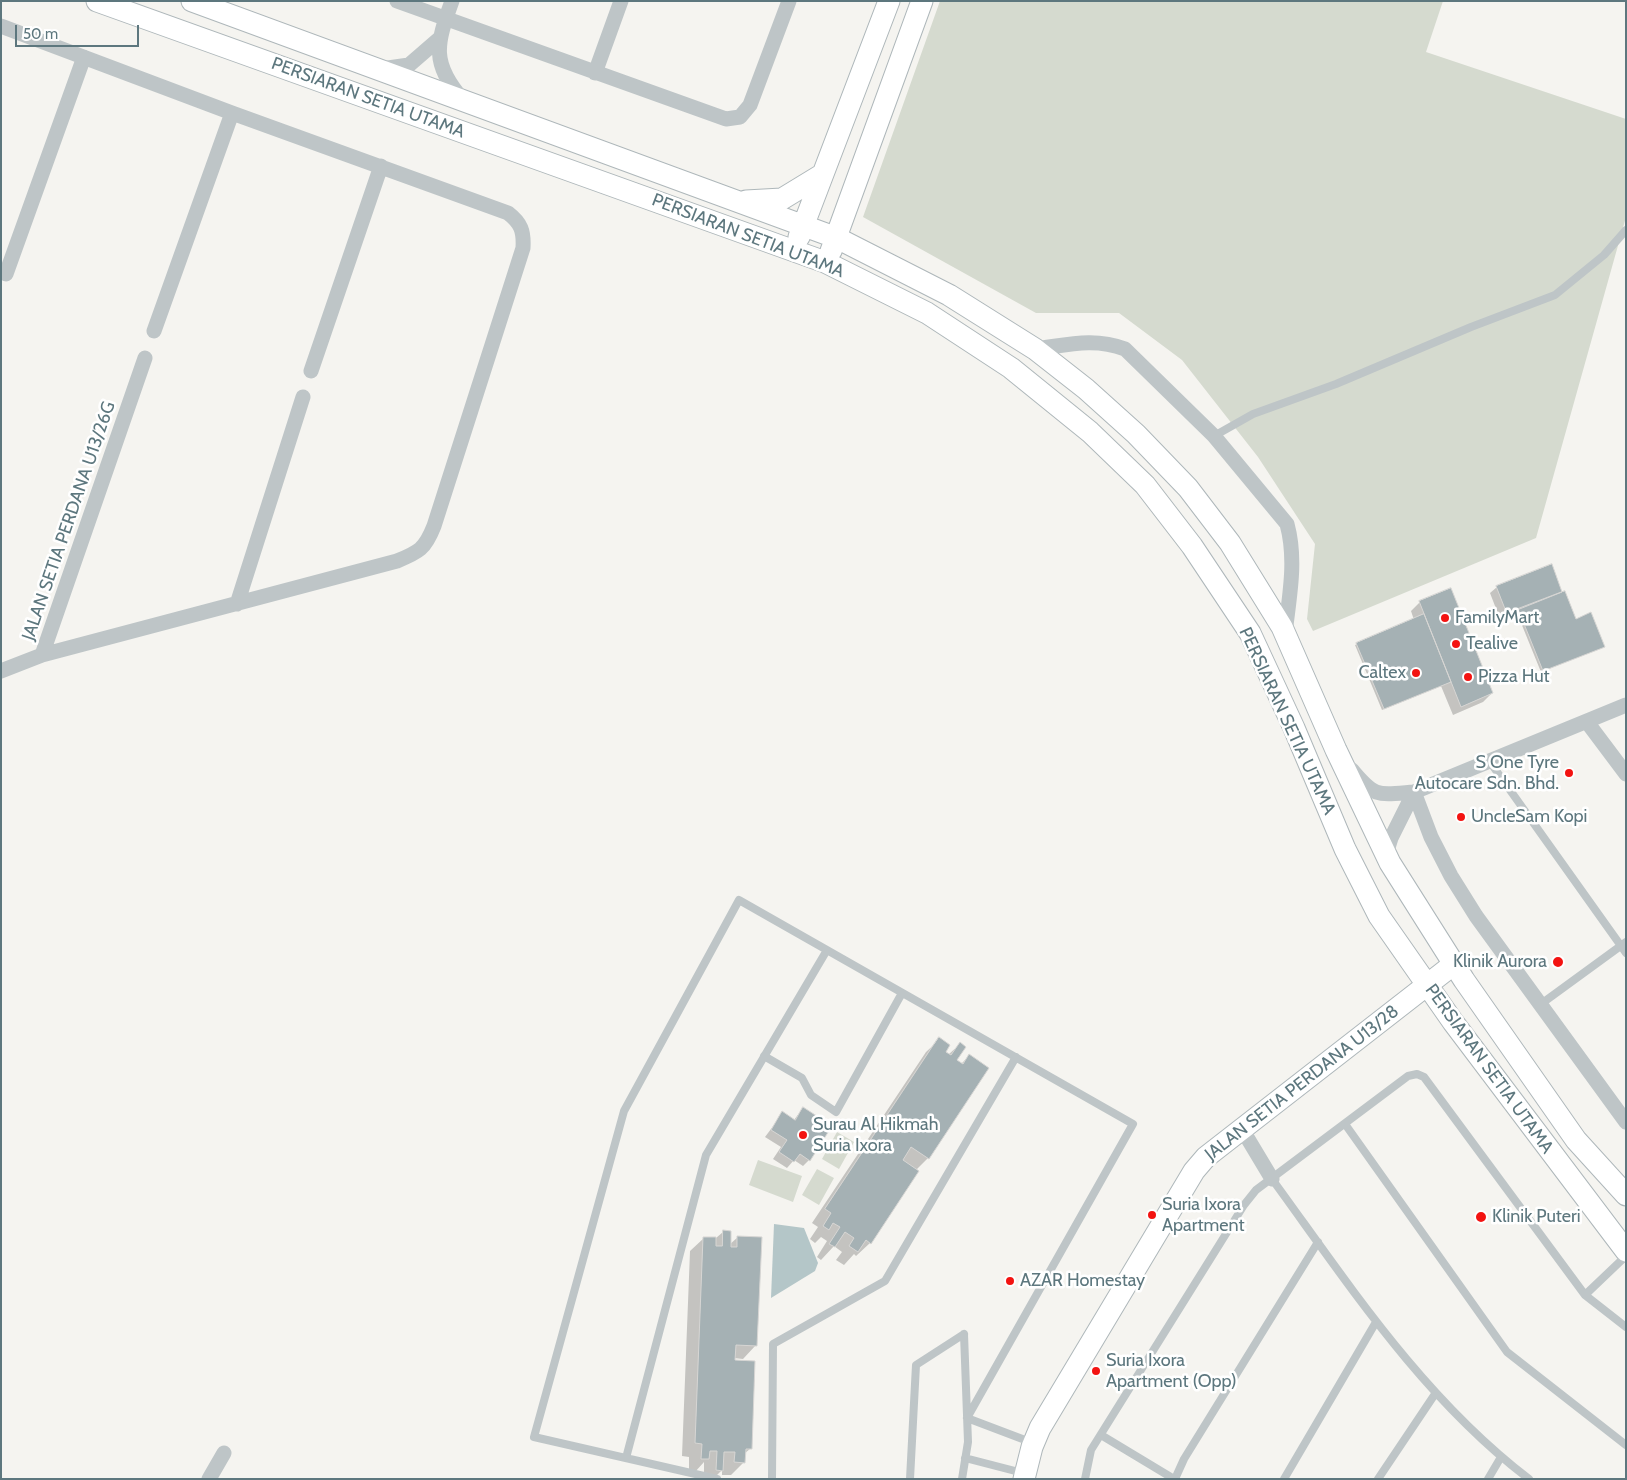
<!DOCTYPE html>
<html>
<head>
<meta charset="utf-8">
<style>
  body { margin:0 }
  #map { position:relative; width:1627px; height:1480px; overflow:hidden; background:#f5f4f0; font-family:Cabin,sans-serif }
  canvas { display:block }
  .frame { position:absolute; inset:0; border:2px solid #5d777e; pointer-events:none }
  .scale { position:absolute; left:15px; top:25px; width:124px; height:22px; box-sizing:border-box; border:2px solid #5d777e; border-top:0; padding-left:6px; font-size:15px; line-height:18px; white-space:nowrap; color:#5d777e; -webkit-text-stroke:4px #fff; paint-order:stroke }
</style>
</head>
<body>
<div id="map">
<canvas width="1627" height="1480"></canvas>
<div class="frame"></div>
<div class="scale">50 m</div>
</div>
<script>
const ctx = document.querySelector('canvas').getContext('2d');
ctx.lineJoin = 'round';
function paint(path, color) {
  ctx.fillStyle = color;
  ctx.fill(path, 'evenodd');
}
function strokePath(path, color, width, dash) {
  ctx.strokeStyle = color;
  ctx.lineWidth = width;
  ctx.lineCap = dash ? 'butt' : 'round';
  ctx.setLineDash(dash || []);
  ctx.stroke(path);
}
function write(font, color, halo, rows, align = 'center') {
  ctx.font = font + ' Cabin,sans-serif';
  ctx.lineWidth = 5;
  ctx.setLineDash([]);
  ctx.textBaseline = 'middle';
  ctx.strokeStyle = halo;
  ctx.fillStyle = color;
  for (const [text, x, y, turn = 0] of rows) {
    ctx.save();
    ctx.translate(x, y);
    ctx.rotate((+turn || 0) * Math.PI / 180);
    ctx.textAlign = isNaN(turn) ? turn : align;
    if (halo) ctx.strokeText(text, 0, 0);
    ctx.fillText(text, 0, 0);
    ctx.restore();
  }
}
const green = new Path2D(`
  M940,1H1443L1426,52L1626,119V217L1536,538L1313,631L1307,619L1315,544L1258,457L1182,360L1119,313H1036L863,217Z
  M837,1132L854,1142L839,1169L822,1159Z
  M758,1160L802,1176L793,1202L749,1185Z
  M817,1169L834,1178L819,1205L802,1195Z`);
const water = new Path2D(`
  M774,1224L804,1228L818,1263L815,1271L771,1298Z`);
const shadow = new Path2D(`
  M1497,587L1561,592L1557,595L1575,620L1601,648L1541,672L1517,613L1500,619L1490,593Z
  M1420,602L1492,693L1483,702L1453,715L1441,686L1382,710L1355,645L1414,620L1411,611Z
  M940,1039L944,1052L948,1055L960,1044L956,1061L961,1064L969,1056L928,1158L916,1170L917,1171L870,1243L856,1256L854,1254L844,1265L836,1260L842,1252L834,1246L821,1260L817,1257L827,1241L821,1237L815,1243L810,1239L818,1227L812,1223L926,1052Z
  M803,1108L809,1160L803,1166L794,1160L787,1168L773,1159L781,1147L765,1137L783,1113L794,1120Z
  M723,1232L729,1245L738,1237L756,1345L743,1359L734,1358L751,1448L744,1454V1462L731,1475H722V1470L713,1479H704V1462L695,1472H689V1457L682,1456L690,1251L704,1238H716Z`);
const building = new Path2D(`
  M1552,564L1562,592L1507,614L1496,586Z
  M1451,588L1493,693L1461,707L1419,601Z
  M1565,591L1576,619L1591,612L1605,647L1543,671L1518,609Z
  M1424,614L1451,682L1384,709L1356,643Z
  M939,1037L950,1045L946,1052L951,1055L960,1042L966,1047L957,1060L963,1064L969,1054L989,1068L929,1159L911,1147L903,1160L919,1171L871,1244L866,1240L858,1252L849,1246L854,1238L845,1232L835,1247L829,1244L840,1227L833,1223L829,1230L823,1226L831,1213L825,1209Z
  M803,1107L832,1126L810,1161L800,1154L794,1162L779,1152L787,1140L771,1130L782,1111L795,1120Z
  M723,1230L731,1231V1247H737V1236L762,1237L757,1346L736,1345L735,1360L755,1361L752,1449H746L745,1463L734,1462L735,1452H724L723,1471L716,1470L717,1451H710L709,1459H701L702,1444L695,1443L703,1237H716V1246H722Z`);
const lane = new Path2D(`
  M1214,436L1253,414L1336,384L1471,327L1555,295L1604,255L1626,230
  M1490,762L1626,953
  M1541,1004L1626,942
  M764,1056L802,1078L811,1095L836,1112L902,993
  M1345,1124L1507,1352L1626,1445
  M1272,1179C1350,1286 1422,1397 1529,1479
  M1585,1295L1626,1256
  M967,1418L1033,1443
  M1101,1435L1174,1479
  M626,1458L706,1155L827,950
  M965,1458L1023,1473
  M717,1479L534,1437L624,1111L739,900L1133,1124L967,1418
  M772,1479L773,1344L885,1281L1016,1057
  M910,1479L916,1365L964,1334
  M962,1479L968,1442L964,1334
  M1085,1479L1091,1450L1244,1205L1256,1190L1408,1076L1417,1074L1424,1077L1585,1295L1626,1327
  M1175,1479L1184,1459L1318,1242
  M1284,1479L1376,1322
  M1378,1479L1435,1394
  M1488,1479L1501,1457`);
const street = new Path2D(`
  M397,1L726,119L740,117L750,105L789,1
  M452,1C436,45 431,63 463,100
  M1,26L232,113L508,213C521,223 524,231 523,248L434,526C425,549 419,552 397,561L42,655
  M381,69L409,65L439,39
  M595,73L621,1
  M6,274L84,57
  M154,331L232,113
  M1035,349C1067,345 1094,337 1125,349L1214,436L1287,524C1297,561 1289,597 1285,634
  M311,371L381,166
  M237,604L303,397
  M1,671L42,655L145,358
  M1587,722L1626,774
  M1352,770C1375,798 1378,795 1414,792L1626,705
  M1414,792L1431,837L1451,876L1476,916L1626,1122
  M1386,854L1391,838L1414,792
  M1242,1129L1272,1179
  M209,1479L224,1453`);
const secondary = new Path2D(`
  M97,1L825,262L927,313L1011,368L1090,432L1145,485L1192,546L1250,633L1294,728L1345,849L1379,916L1453,1022L1626,1251
  M192,1L837,238L949,295L1035,349L1086,389L1136,434L1188,488L1230,543L1282,627L1336,750L1390,863L1464,980L1576,1140L1626,1195
  M746,201L782,199L823,174
  M799,237L889,1
  M831,251L922,1
  M1024,1479L1032,1447L1040,1428L1194,1171L1206,1157L1454,964`);
const markers = [
  [1445,618,5,"#f31311"],
  [1456,644,5,"#f31311"],
  [1416,673,5,"#f31311"],
  [1468,677,5,"#f31311"],
  [1569,773,5,"#f31311"],
  [1461,817,5,"#f31311"],
  [1558,962,6,"#f31311"],
  [803,1135,5,"#f31311"],
  [1152,1215,5,"#f31311"],
  [1481,1217,6,"#f31311"],
  [1010,1281,5,"#f31311"],
  [1096,1371,5,"#f31311"]
];
const streetNames = [
  ["PERSIARAN SETIA UTAMA",368,98,20],
  ["PERSIARAN SETIA UTAMA",748,236,21],
  ["JALAN SETIA PERDANA U13/26G",69,521,-71],
  ["PERSIARAN SETIA UTAMA",1287,721,65],
  ["PERSIARAN SETIA UTAMA",1489,1069,54],
  ["JALAN SETIA PERDANA U13/28",1302,1083,-38]
];
const poiNames = [
  ["FamilyMart",1455,618],
  ["Tealive",1466,644],
  ["Caltex",1406,673,"right"],
  ["Pizza Hut",1478,677],
  ["S One Tyre",1559,763,"right"],
  ["Autocare Sdn. Bhd.",1559,784,"right"],
  ["UncleSam Kopi",1471,817],
  ["Klinik Aurora",1547,962,"right"],
  ["Surau Al Hikmah",813,1125],
  ["Suria Ixora",813,1146],
  ["Suria Ixora",1162,1205],
  ["Apartment",1162,1226],
  ["Klinik Puteri",1492,1217],
  ["AZAR Homestay",1020,1281],
  ["Suria Ixora",1106,1361],
  ["Apartment (Opp)",1106,1382]
];
paint(green, '#d5dacf');
paint(water, '#b4c6c8');
paint(shadow, '#0003');
paint(building, '#a5b1b4');
strokePath(building, '#d6d5d3', 1);
strokePath(secondary, '#aeb7ba', 23);
strokePath(lane, '#bec5c7', 8);
strokePath(street, '#bec5c7', 15);
strokePath(secondary, '#fff', 21);
for (const [x, y, r, color] of markers) {
  const dot = new Path2D();
  dot.arc(x, y, r, 0, 2 * Math.PI);
  ctx.fillStyle = color;
  ctx.fill(dot);
  strokePath(dot, '#fff', 2);
}
write('18px', '#5d777e', '#fff', streetNames);
write('18px', '#5d777e', '#fff', poiNames, 'left');
</script>
</body>
</html>
